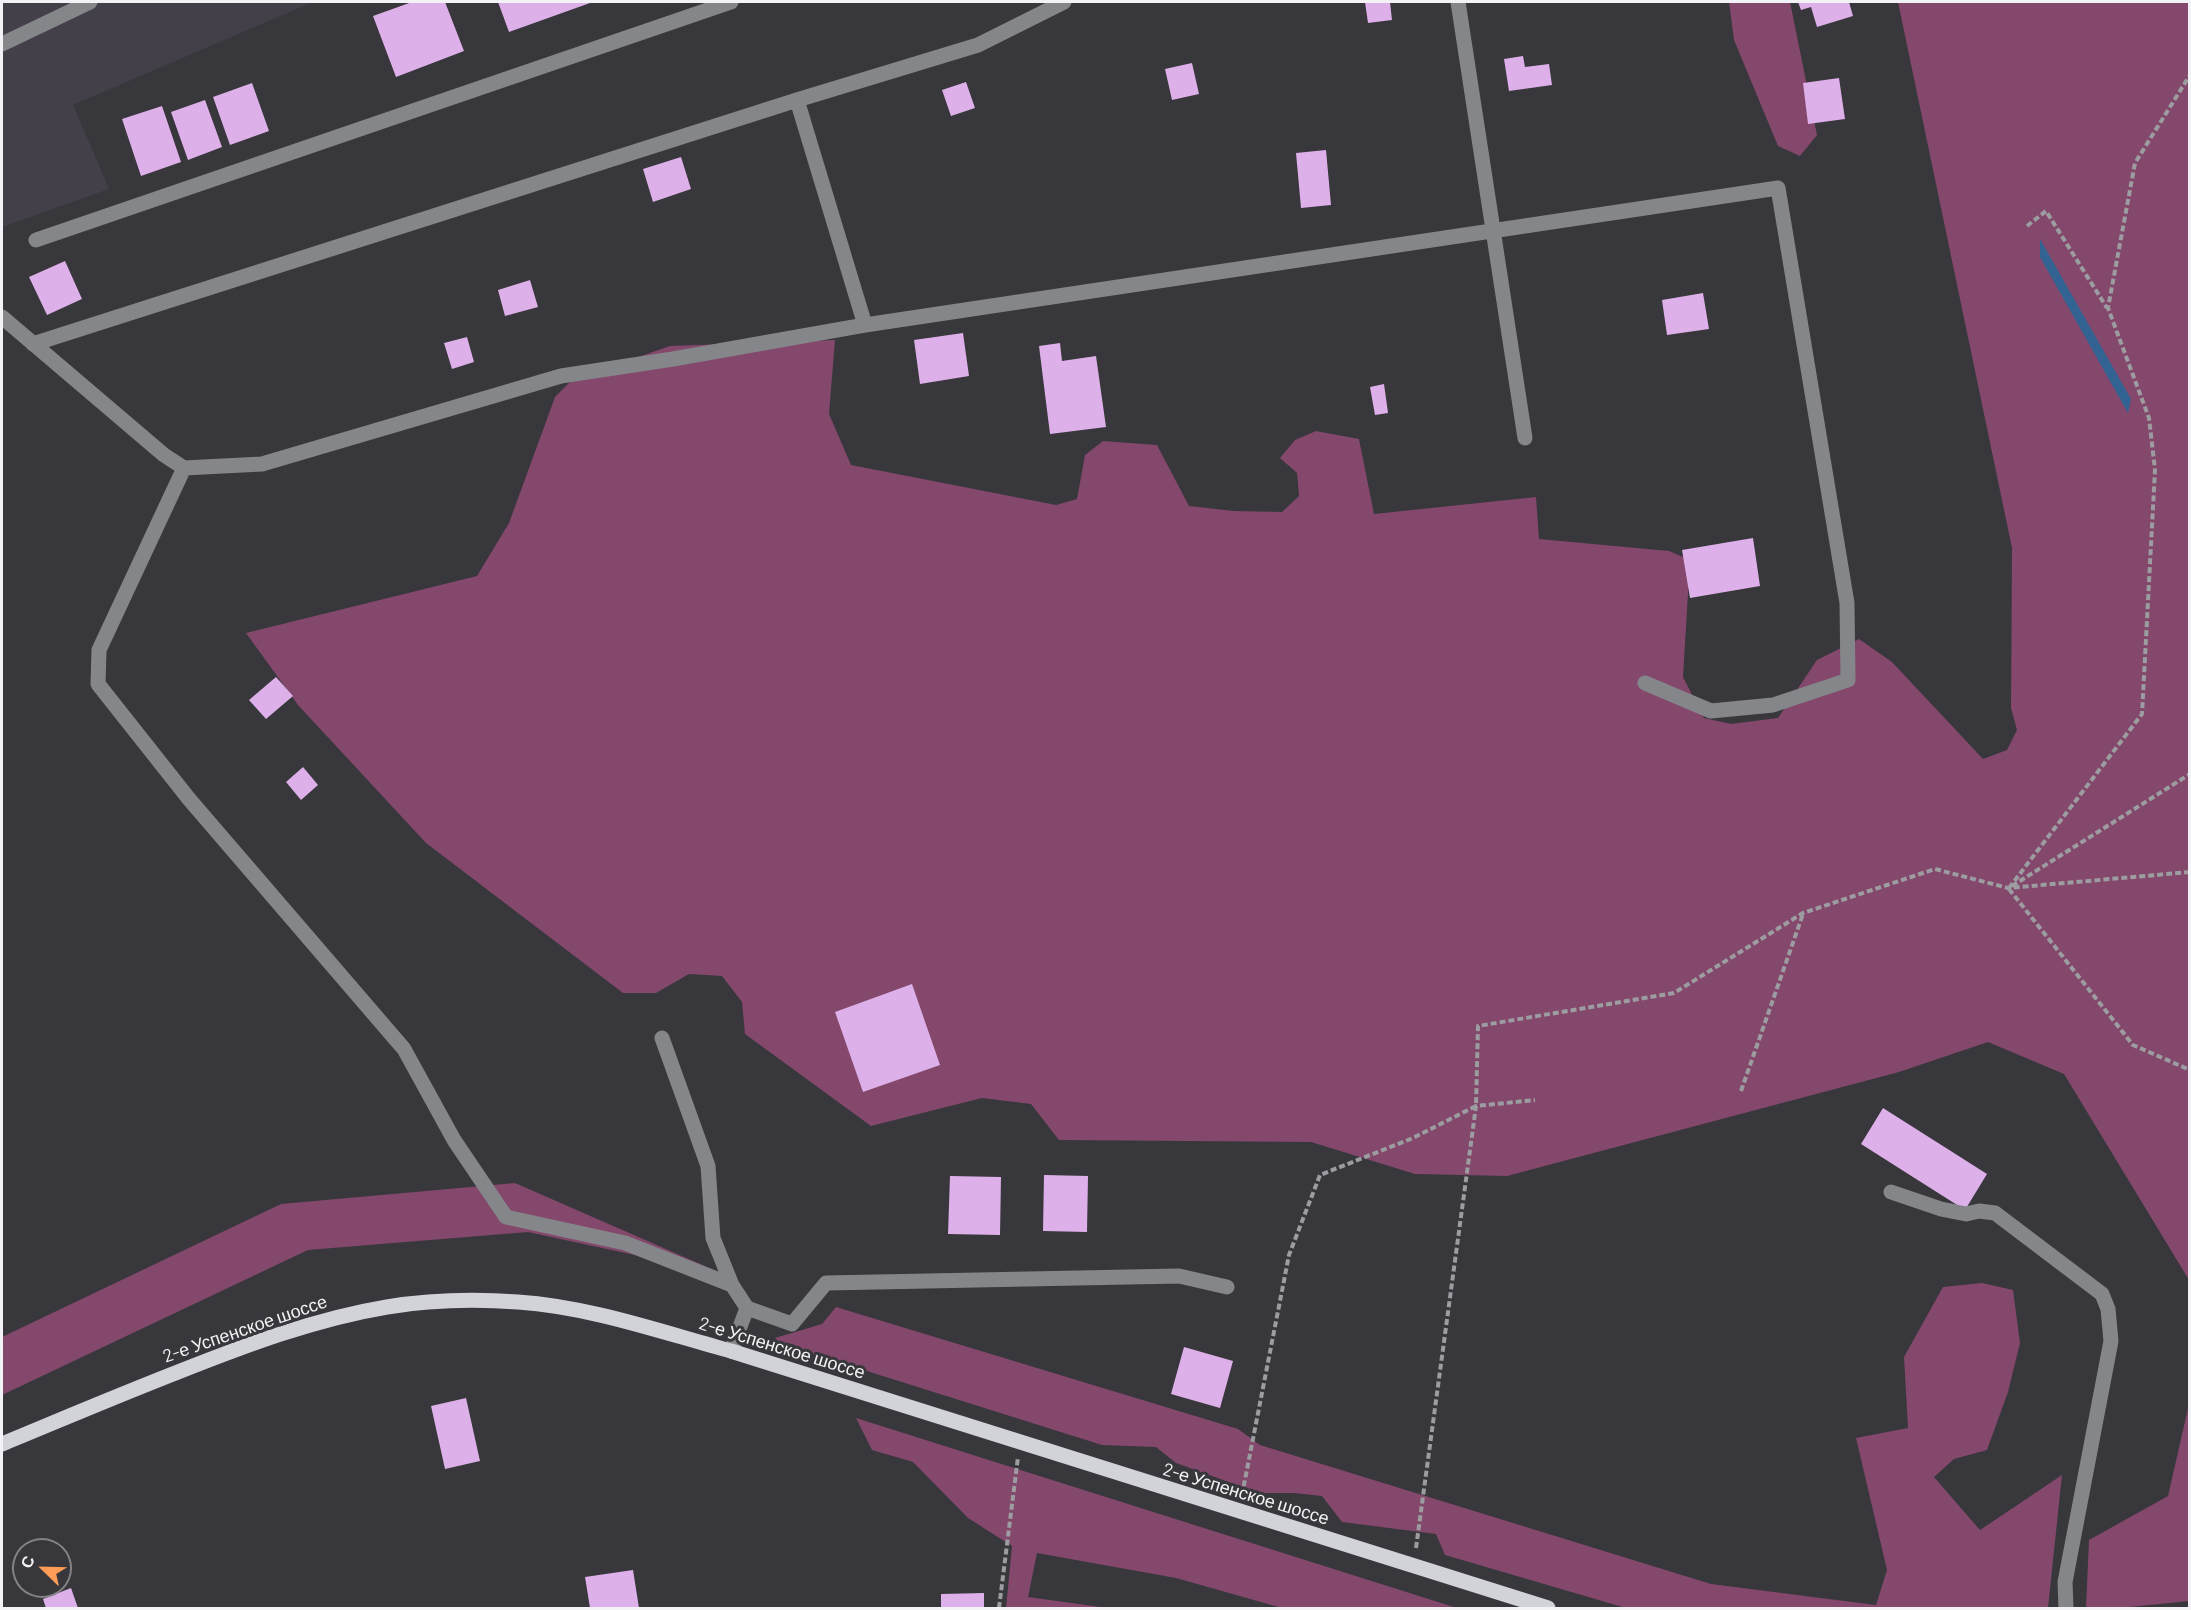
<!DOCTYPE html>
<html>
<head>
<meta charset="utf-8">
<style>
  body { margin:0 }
  #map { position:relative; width:2191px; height:1610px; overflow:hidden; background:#38373c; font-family:Barlow,sans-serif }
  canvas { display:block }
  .frame { position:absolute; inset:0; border:3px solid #f3f2f6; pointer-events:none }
  .north { position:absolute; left:12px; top:1538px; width:60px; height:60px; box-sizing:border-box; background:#38373c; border:2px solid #838286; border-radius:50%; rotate:293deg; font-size:16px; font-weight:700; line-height:24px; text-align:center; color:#f3f2f6 }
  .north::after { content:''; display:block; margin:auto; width:21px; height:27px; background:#fd9c56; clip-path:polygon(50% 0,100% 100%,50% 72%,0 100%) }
</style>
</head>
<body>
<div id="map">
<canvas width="2191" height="1610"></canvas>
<div class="frame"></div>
<div class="north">С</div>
</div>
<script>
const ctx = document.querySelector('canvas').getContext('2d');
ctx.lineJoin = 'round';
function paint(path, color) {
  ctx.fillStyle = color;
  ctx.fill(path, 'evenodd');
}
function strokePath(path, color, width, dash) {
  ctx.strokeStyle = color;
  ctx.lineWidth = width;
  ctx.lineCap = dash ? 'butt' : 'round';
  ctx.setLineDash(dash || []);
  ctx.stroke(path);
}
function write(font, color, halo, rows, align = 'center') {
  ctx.font = font + ' Barlow,sans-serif';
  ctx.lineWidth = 6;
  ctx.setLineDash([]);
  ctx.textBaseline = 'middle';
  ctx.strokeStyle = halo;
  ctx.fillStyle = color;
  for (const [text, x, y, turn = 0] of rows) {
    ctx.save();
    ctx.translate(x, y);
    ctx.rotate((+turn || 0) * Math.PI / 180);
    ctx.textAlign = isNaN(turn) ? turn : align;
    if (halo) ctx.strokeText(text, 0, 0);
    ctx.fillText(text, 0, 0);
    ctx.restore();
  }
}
const built = new Path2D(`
  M2,2H313L73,105L109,189L2,227Z`);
const forest = new Path2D(`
  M1729,2H1790L1817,135L1800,156L1778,146L1734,40Z
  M1898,2H2189V1280L2064,1074L1988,1042L1899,1072L1507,1176L1415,1174L1311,1142L1059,1140L1031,1104L982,1098L871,1126L745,1034L742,1002L722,976L689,974L656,993H623L426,843L298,705L246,633L477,576L509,523L555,397L572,380L670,346L835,340L829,414L851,465L1056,505L1077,499L1085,455L1103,441L1157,445L1189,506L1234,511L1282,512L1299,496L1297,473L1280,458L1295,440L1316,431L1359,439L1374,514L1536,497L1539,539L1669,551L1690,560L1683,677L1704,718L1731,724L1778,718L1817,660L1859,639L1892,662L1983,759L2007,750L2017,730L2011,708L2012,548Z
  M515,1183L723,1274L528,1232L308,1250L2,1395V1337L281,1204Z
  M1982,1283L2013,1290L2020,1343L2008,1392L1987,1450L1954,1459L1934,1477L1980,1530L2062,1475L2048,1608H1626L1445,1555L1436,1534L1342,1522L1322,1496L1294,1493H1259L1176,1463L1156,1447L1102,1445L781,1344L775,1338L822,1324L836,1307L1238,1429L1260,1445L1711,1584L1876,1605L1887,1570L1856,1438L1908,1428L1904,1357L1943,1287Z
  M2189,1404V1601L2120,1608H2086L2089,1540L2168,1496Z
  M856,1418L1457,1608H1282L1176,1578L1037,1553L1028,1597L1108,1608H1006L1012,1546L968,1518L913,1462L872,1450Z`);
const water = new Path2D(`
  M2040,239L2131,399L2128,413L2040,257Z`);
const building = new Path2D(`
  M412,2H445L464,51L396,77L373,16Z
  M498,2H590V3L509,32Z
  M1365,2H1390L1392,20L1368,23Z
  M1798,2H1849L1853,16L1817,27L1811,7L1801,10Z
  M1523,56L1525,67L1549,64L1552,85L1509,91L1504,59Z
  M1192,63L1199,94L1172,100L1165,69Z
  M1839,78L1845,119L1808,124L1803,83Z
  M966,82L975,108L951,116L942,90Z
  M252,83L269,131L230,145L213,97Z
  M205,100L222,147L188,160L171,112Z
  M162,106L181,162L141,176L122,119Z
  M1326,150L1331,205L1301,208L1296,153Z
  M681,157L691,189L653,202L643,169Z
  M65,261L82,299L47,315L29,277Z
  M530,280L538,307L505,316L498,290Z
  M1703,293L1709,329L1667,335L1662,300Z
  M963,333L969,376L920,384L914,340Z
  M467,337L474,362L452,369L444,343Z
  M1060,343L1062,361L1096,356L1106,427L1050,434L1039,346Z
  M1384,384L1388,413L1375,415L1370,387Z
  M1753,538L1760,586L1690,598L1682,550Z
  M276,677L293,696L266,719L249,700Z
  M303,767L318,785L301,800L286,782Z
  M912,984L940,1065L863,1092L835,1012Z
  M1883,1108L1987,1174L1965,1210L1861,1144Z
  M1044,1175L1088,1176L1087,1232L1043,1231Z
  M950,1176L1001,1177L1000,1235L948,1234Z
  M1184,1347L1233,1361L1220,1408L1171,1394Z
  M466,1398L480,1461L445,1469L431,1406Z
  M633,1570L639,1608H590L585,1577Z
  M71,1588L78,1608H46L43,1599Z
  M984,1593V1608H941V1594Z`);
const path = new Path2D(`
  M2027,226L2046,211L2107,308
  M2012,886L2190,774
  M2009,888L2142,714L2155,470L2149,418L2108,308L2135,163L2190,75
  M2009,889L2133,1045L2190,1070
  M1741,1091L1803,914
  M1242,1495L1289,1255L1320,1175L1413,1138L1476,1106L1478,1026L1674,993L1803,913L1935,869L2008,888L2190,872
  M1416,1548L1476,1106L1535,1100
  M999,1608L1018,1457`);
const minor = new Path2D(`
  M1458,2L1525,438
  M2,44L90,2
  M797,100L865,325
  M36,240L731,2
  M2,317L164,455L184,468L262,464L561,376L673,359L865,325L1778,188L1847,603L1848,680L1773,705L1711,711L1645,683
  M33,344L797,100L978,45L1064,2
  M184,468L99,650L98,684L189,799L404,1049L454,1140L506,1217L625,1243L732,1285
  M662,1038L708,1166L713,1238L732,1285L747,1308
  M1891,1192L1941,1209L1966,1214L1979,1211L1995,1213L2102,1294L2108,1309L2111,1341L2065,1582L2066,1608
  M731,1351L747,1308L792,1324L826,1283L1179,1276L1227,1287`);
const major = new Path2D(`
  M2,1444C60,1420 119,1395 178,1372C246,1345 315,1319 387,1307C429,1300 475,1299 518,1302C591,1307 661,1332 731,1351L1548,1608`);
const streetNames = [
  ["2-е Успенское шоссе",245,1329,-19],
  ["2-е Успенское шоссе",782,1348,17],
  ["2-е Успенское шоссе",1246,1494,17]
];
paint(built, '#43404a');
paint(forest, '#83486c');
paint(water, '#326392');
paint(building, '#deb0e9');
strokePath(path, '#9d9ca0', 4, [6, 3]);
strokePath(minor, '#858689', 15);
strokePath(major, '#d2d3d9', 15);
write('18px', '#f3f2f6', '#38373c', streetNames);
</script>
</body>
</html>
